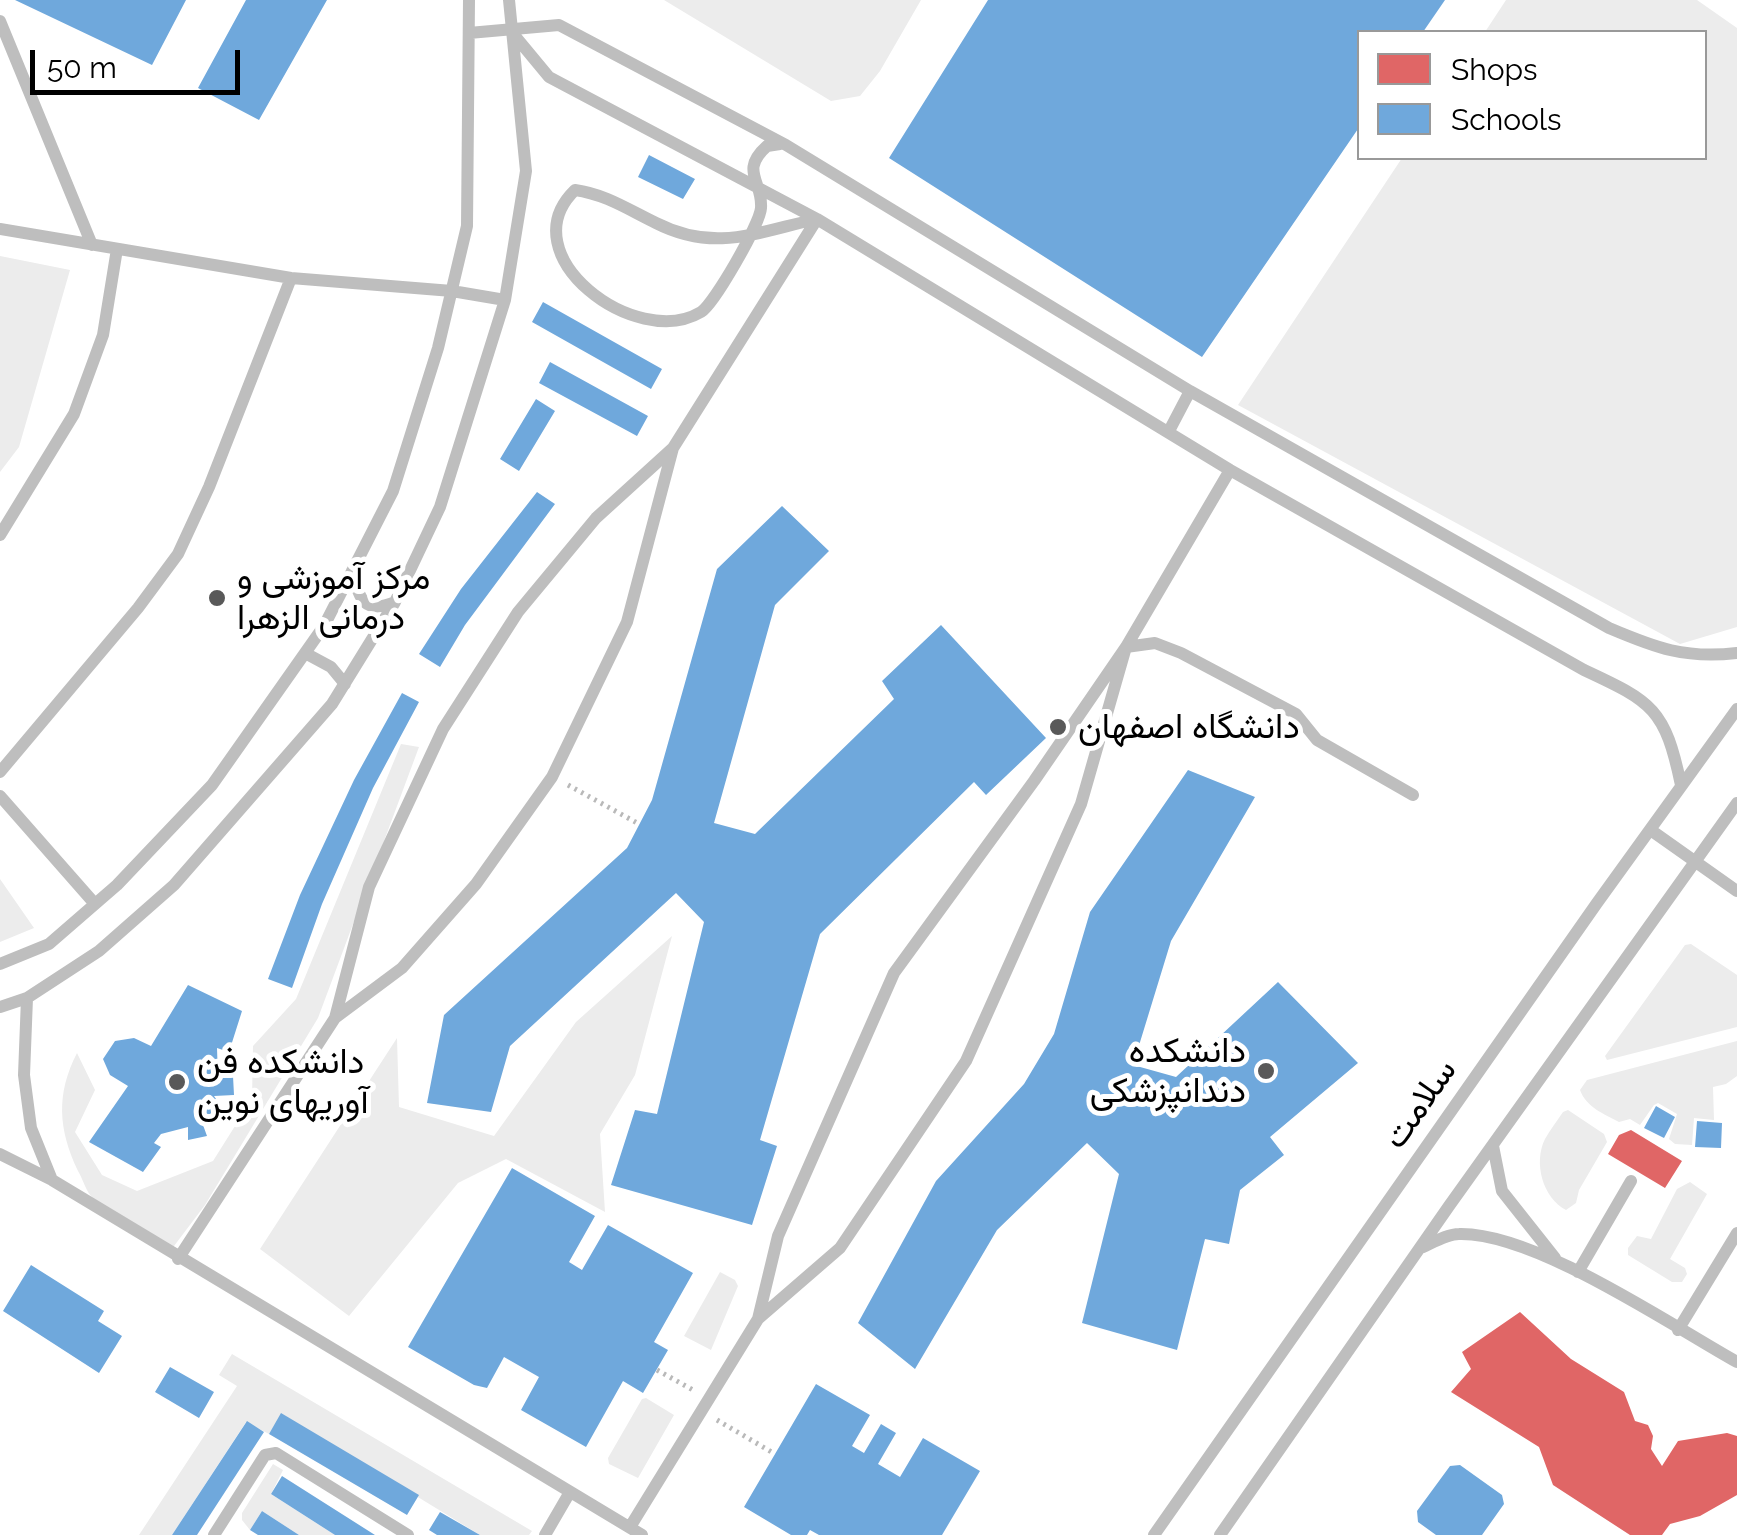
<!DOCTYPE html>
<html>
<head>
<meta charset="utf-8">
<style>
  body { margin:0 }
  #map { position:relative; width:1737px; height:1535px; overflow:hidden; background:#fff; font-family:Raleway,sans-serif }
  canvas { display:block }
  .legend { position:absolute; left:1357px; top:30px; width:350px; height:130px; box-sizing:border-box; background:#fff; border:2px solid #999; margin:0; padding:12px 18px; list-style:none; font-size:30px; color:#000 }
  .legend li { display:flex; align-items:center; gap:20px; height:50px }
  .legend b { width:50px; border:2px solid #999 }
  .scale { position:absolute; left:30px; top:50px; width:210px; height:45px; box-sizing:border-box; border:5px solid #000; border-top:0; padding-left:12px; font-size:30px; line-height:35px; white-space:nowrap; color:#000; -webkit-text-stroke:8px #fff; paint-order:stroke }
</style>
</head>
<body>
<div id="map">
<canvas width="1737" height="1535"></canvas>
<ul class="legend">
<li><b style="height:28px;background:#e06666"></b>Shops</li>
<li><b style="height:28px;background:#6fa8dc"></b>Schools</li>
</ul>
<div class="scale">50 m</div>
</div>
<script>
const ctx = document.querySelector('canvas').getContext('2d');
ctx.lineJoin = 'round';
function paint(path, color) {
  ctx.fillStyle = color;
  ctx.fill(path, 'evenodd');
}
function strokePath(path, color, width, dash) {
  ctx.strokeStyle = color;
  ctx.lineWidth = width;
  ctx.lineCap = dash ? 'butt' : 'round';
  ctx.setLineDash(dash || []);
  ctx.stroke(path);
}
function write(font, color, halo, rows, align = 'center') {
  ctx.font = font + ' Raleway,Vazirmatn,sans-serif';
  ctx.lineWidth = 10;
  ctx.setLineDash([]);
  ctx.textBaseline = 'middle';
  ctx.strokeStyle = halo;
  ctx.fillStyle = color;
  for (const [text, x, y, turn = 0] of rows) {
    ctx.save();
    ctx.translate(x, y);
    ctx.rotate((+turn || 0) * Math.PI / 180);
    ctx.textAlign = isNaN(turn) ? turn : align;
    if (halo) ctx.strokeText(text, 0, 0);
    ctx.fillText(text, 0, 0);
    ctx.restore();
  }
}
const green = new Path2D(`
  M664,0H921L880,71L860,96L831,101Z
  M1506,0H1697L1737,28V627L1680,644L1238,405L1402,158H1704V32H1485Z
  M0,256L70,270L19,447L0,472Z
  M401,744L419,747L318,1018L205,1205L171,1250C150,1236 109,1215 93,1198C86,1192 83,1179 78,1171C58,1129 56,1094 77,1053L95,1090L75,1132L102,1175L137,1191L213,1161L252,1099L253,1046L296,999Z
  M0,879L34,928L0,942Z
  M672,936L635,1075L600,1134L605,1212L506,1159L458,1183L349,1316L260,1249L397,1038L399,1107L494,1136L576,1022Z
  M1691,944L1737,975V1027L1607,1060L1605,1056L1685,945Z
  M1737,1041V1076L1726,1084L1713,1087L1714,1120L1694,1118L1692,1145L1675,1144L1669,1139L1677,1114L1658,1103L1654,1105L1640,1125L1630,1119L1619,1122C1604,1114 1586,1107 1580,1090L1587,1080Z
  M1568,1110L1604,1134L1607,1142L1579,1190L1576,1203L1566,1210C1543,1198 1533,1163 1545,1139C1550,1130 1557,1121 1563,1112Z
  M1690,1182L1707,1194L1670,1259L1685,1268L1687,1274L1682,1282H1672L1628,1255V1248L1637,1236L1651,1239L1677,1189Z
  M720,1272L735,1280L738,1286L711,1350L684,1336Z
  M232,1354L532,1531L529,1535H480L282,1414L269,1434L246,1422L172,1535H139L237,1386L219,1375Z
  M646,1398L674,1415L638,1478L609,1464L608,1458L642,1399Z
  M273,1464L283,1470L271,1494L335,1535H299L262,1511L250,1530L242,1520V1513Z`);
const shops = new Path2D(`
  M1631,1130L1682,1161L1665,1188L1608,1154L1619,1135Z
  M1520,1312L1571,1359L1624,1392L1635,1421L1648,1425L1653,1436L1651,1449L1662,1466L1678,1441L1727,1433L1737,1436V1495L1700,1516L1670,1524L1662,1535H1630L1553,1485L1539,1447L1451,1392L1471,1369L1462,1352Z`);
const schools = new Path2D(`
  M15,0H186L152,65Z
  M246,0H327L259,120L198,88Z
  M988,0H1445L1423,32H1360V126L1202,357L889,158Z
  M649,155L695,179L683,199L638,177Z
  M543,302L662,369L651,389L532,322Z
  M550,362L648,416L637,436L539,383Z
  M536,399L555,411L519,471L500,459Z
  M537,492L555,504L465,625L440,667L419,654L461,589Z
  M782,506L829,551L775,605L714,823L755,834L894,699L882,681L941,625L1046,738L986,795L974,782L820,934L760,1140L777,1146L752,1225L611,1185L635,1110L657,1114L704,922L676,893L510,1046L491,1112L427,1103L444,1015L627,848L652,800L717,569Z
  M402,693L419,702L373,788L322,904L292,988L268,979L300,895L354,780Z
  M1188,770L1255,797L1171,941L1133,1065L1176,1077L1278,982L1358,1063L1270,1137L1284,1155L1240,1190L1229,1244L1205,1239L1177,1350L1082,1323L1119,1174L1087,1143L997,1230L915,1369L858,1323L936,1181L1024,1084L1054,1034L1090,912Z
  M188,985L242,1011L229,1052L217,1048L218,1078L233,1076L234,1095L214,1096L220,1105L213,1125H203L207,1136L188,1140V1127L161,1134L154,1143L161,1147L143,1172L89,1142L128,1086L110,1075L103,1059L115,1041L134,1038L151,1046Z
  M1656,1106L1675,1117L1664,1138L1644,1128Z
  M1697,1121L1722,1123L1721,1148L1695,1147Z
  M512,1168L595,1216L569,1262L582,1270L608,1225L693,1273L654,1342L668,1350L643,1393L623,1381L586,1447L521,1410L539,1377L504,1357L487,1388L474,1385L408,1347Z
  M31,1265L104,1311L98,1321L122,1336L99,1373L3,1311Z
  M170,1367L214,1392L199,1418L155,1392Z
  M816,1384L870,1415L852,1446L864,1453L881,1424L896,1433L878,1464L900,1477L923,1438L980,1471L942,1535H819L810,1530L807,1535H791L744,1507Z
  M281,1413L419,1495L407,1515L269,1434Z
  M247,1421L264,1432L197,1535H172Z
  M1460,1465L1502,1495L1504,1504L1482,1535H1436L1418,1522L1417,1511L1450,1466Z
  M282,1476L375,1535H335L271,1494Z
  M262,1511L299,1535H258L250,1530Z
  M440,1512L480,1535H437L429,1530Z`);
const path = new Path2D(`
  M568,785L639,824
  M657,1370L693,1390
  M717,1420L775,1454`);
const lane = new Path2D(`
  M0,21L92,245
  M510,30L549,77L817,219L1230,470L1584,670C1653,702 1665,709 1681,785
  M469,33L559,25L786,145L1190,391L1609,628C1656,648 1685,659 1737,653
  M780,144L767,146C739,171 763,181 761,208C760,224 714,304 701,312C636,351 508,255 575,190C605,194 629,210 656,223C715,253 757,232 817,219
  M0,229L291,278L452,291L505,300
  M1169,431L1190,391
  M673,448L817,219
  M0,535L74,414L103,335L117,249
  M352,571C360,599 363,615 395,602
  M1126,647L1155,643L1181,653L1296,714L1317,740L1413,795
  M305,653L331,667L345,684
  M0,772L138,608L178,554L209,487L291,278
  M0,796L95,904
  M1652,831L1737,891
  M0,964L49,944L117,885L212,785L324,626L393,491L438,348L467,226L469,0
  M27,998L24,1075L31,1128L52,1180
  M0,1007L27,998L99,951L174,885L332,704L395,602L440,507L505,300L526,171L509,0
  M1493,1146L1502,1191L1555,1258
  M0,1154L52,1180L642,1535
  M1423,1247C1434,1242 1448,1234 1459,1234C1534,1232 1669,1324 1737,1362
  M178,1259L335,1018L369,887L443,729L518,612L596,518L673,448L627,622L552,777L476,884L402,968L335,1018
  M1578,1272L1631,1181
  M758,1319L778,1236L894,973L1034,781L1126,647L1230,470
  M1678,1330L1737,1233
  M630,1527L758,1319L840,1248L966,1061L1081,804L1126,647
  M214,1535L265,1455L276,1453L408,1535
  M545,1535L570,1492
  M1154,1535L1597,903L1737,709
  M1220,1535L1449,1206L1737,803`);
const markers = [
  [217,598,10,"#595959"],
  [1058,727,10,"#595959"],
  [1266,1071,10,"#595959"],
  [177,1082,10,"#595959"]
];
const poiNames = [
  ["مرکز آموزشی و",237,578],
  ["درمانی الزهرا",237,618],
  ["دانشگاه اصفهان",1078,727],
  ["دانشکده",1246,1051,"right"],
  ["دندانپزشکی",1246,1091,"right"],
  ["دانشکده فن",197,1062],
  ["آوریهای نوین",197,1102]
];
const streetNames = [
  ["سلامت",1420,1104,-55]
];
paint(green, '#ececec');
paint(shops, '#e06666');
paint(schools, '#6fa8dc');
strokePath(path, '#b9b9b9', 5, [2.5, 5]);
strokePath(lane, '#bebebe', 12);
for (const [x, y, r, color] of markers) {
  const dot = new Path2D();
  dot.arc(x, y, r, 0, 2 * Math.PI);
  ctx.fillStyle = color;
  ctx.fill(dot);
  strokePath(dot, '#fff', 4);
}
write('35px', '#000', '#fff', poiNames, 'left');
write('35px', '#000', '#fff', streetNames);
</script>
</body>
</html>
